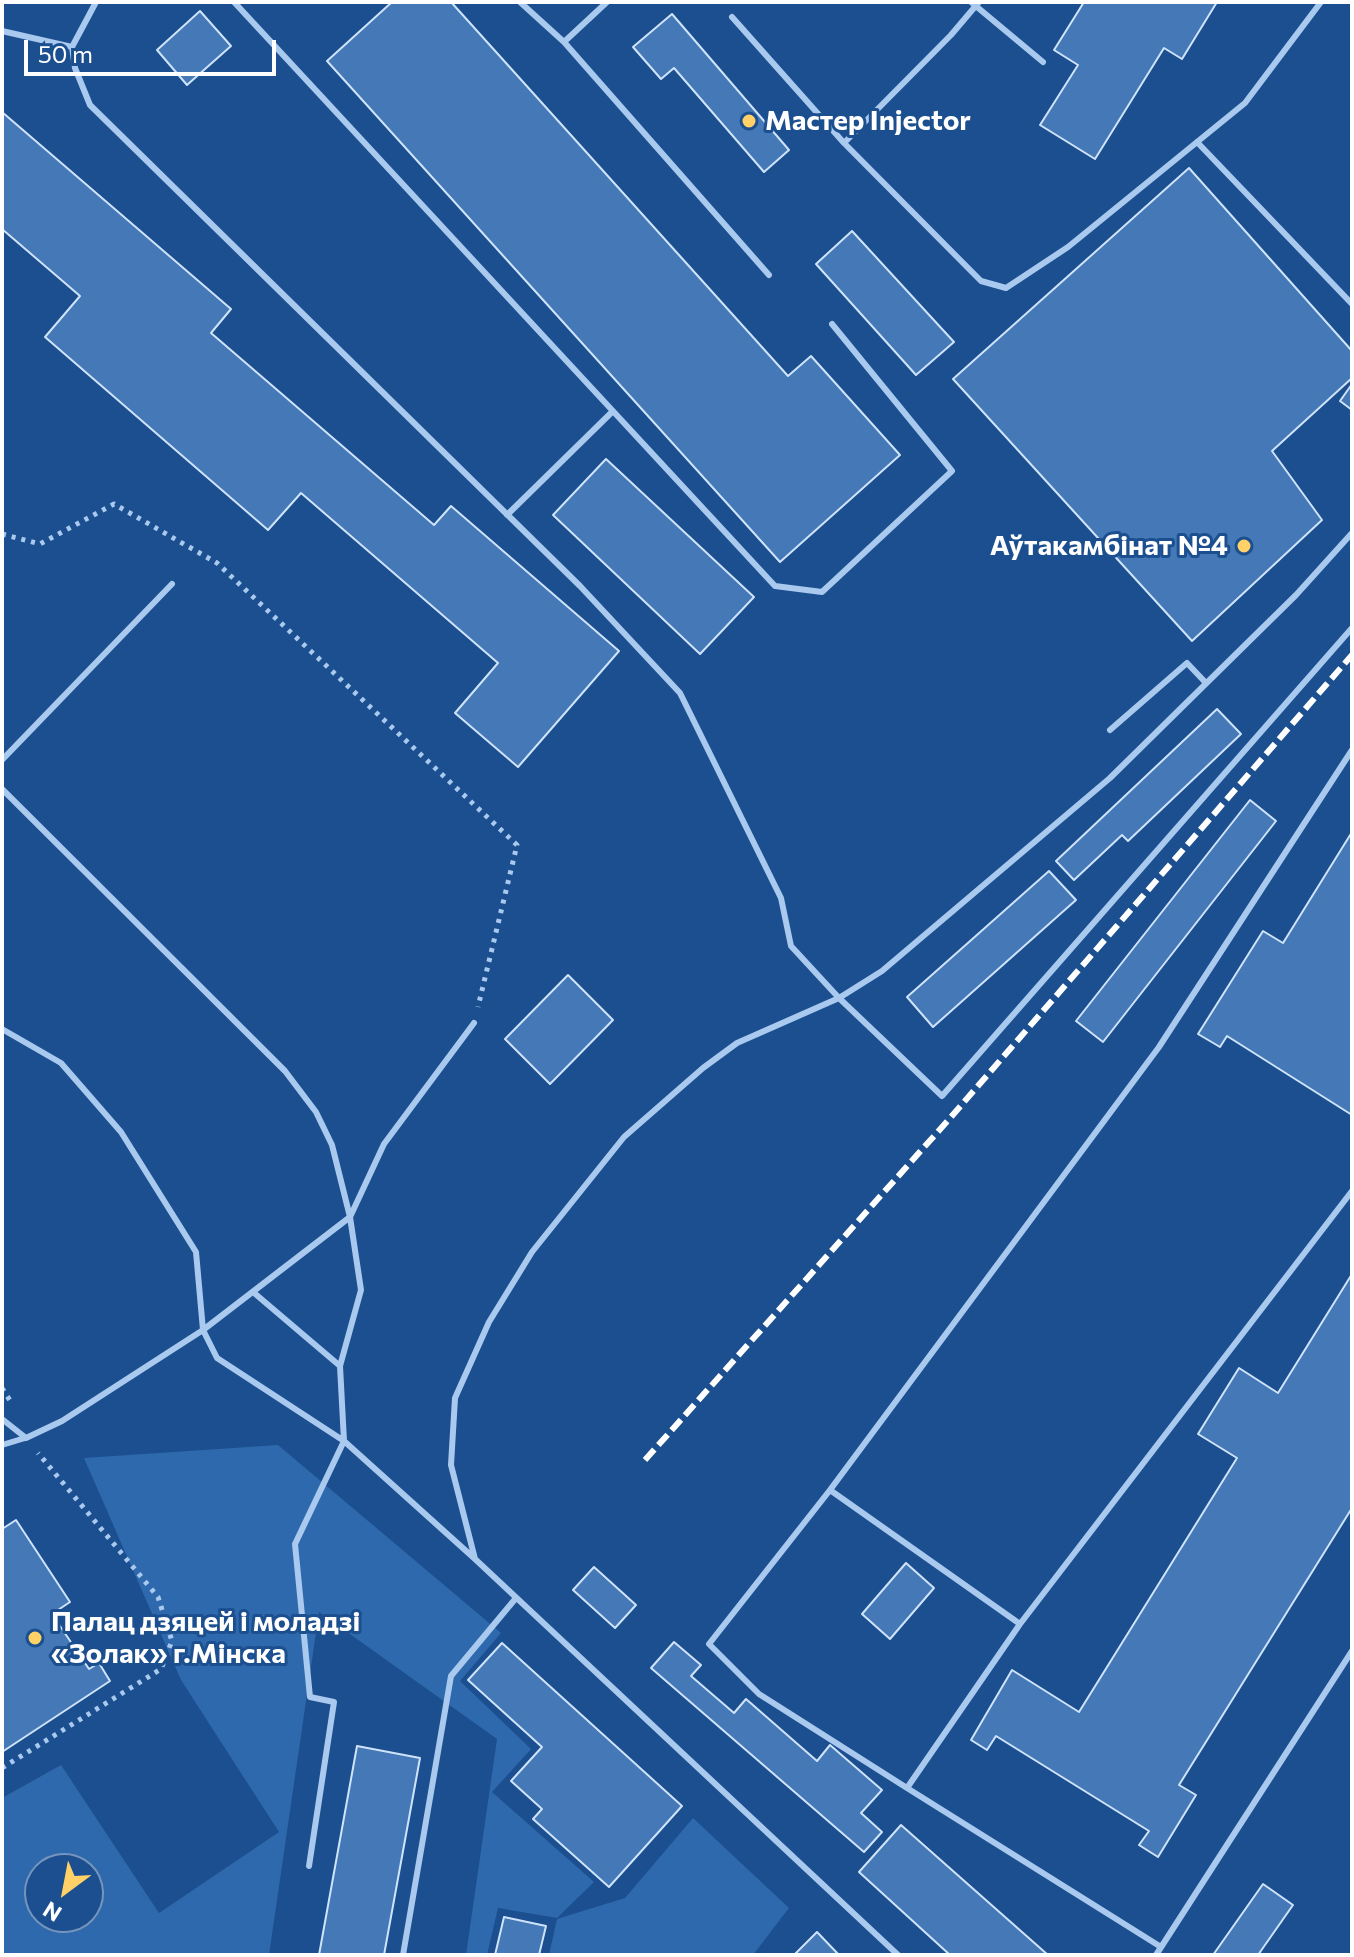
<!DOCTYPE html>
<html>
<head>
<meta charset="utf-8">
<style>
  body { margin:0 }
  #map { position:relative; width:1354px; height:1957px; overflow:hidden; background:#1b4f8f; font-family:Commissioner,sans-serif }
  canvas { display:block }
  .frame { position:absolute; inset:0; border:4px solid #fff; pointer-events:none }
  .north { position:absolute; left:24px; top:1853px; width:80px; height:80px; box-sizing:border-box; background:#1b4f8f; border:2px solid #7695bc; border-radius:50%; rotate:212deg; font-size:22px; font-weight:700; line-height:32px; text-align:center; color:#fff }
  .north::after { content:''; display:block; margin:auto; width:28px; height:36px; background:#ffd166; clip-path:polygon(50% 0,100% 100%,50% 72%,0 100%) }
  .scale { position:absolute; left:24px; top:40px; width:252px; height:36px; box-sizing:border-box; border:4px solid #fff; border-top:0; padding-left:10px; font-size:24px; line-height:28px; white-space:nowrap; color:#fff; -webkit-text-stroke:6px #1b4f8f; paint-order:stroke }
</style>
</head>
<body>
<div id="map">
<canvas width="1354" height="1957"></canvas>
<div class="frame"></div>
<div class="north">N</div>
<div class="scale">50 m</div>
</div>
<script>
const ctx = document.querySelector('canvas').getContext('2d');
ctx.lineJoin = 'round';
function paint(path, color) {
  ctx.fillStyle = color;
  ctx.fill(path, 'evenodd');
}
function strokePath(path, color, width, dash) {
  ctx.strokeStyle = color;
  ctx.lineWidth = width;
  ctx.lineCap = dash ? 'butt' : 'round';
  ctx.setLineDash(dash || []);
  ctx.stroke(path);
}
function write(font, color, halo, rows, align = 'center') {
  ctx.font = font + ' Commissioner,sans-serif';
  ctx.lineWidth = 6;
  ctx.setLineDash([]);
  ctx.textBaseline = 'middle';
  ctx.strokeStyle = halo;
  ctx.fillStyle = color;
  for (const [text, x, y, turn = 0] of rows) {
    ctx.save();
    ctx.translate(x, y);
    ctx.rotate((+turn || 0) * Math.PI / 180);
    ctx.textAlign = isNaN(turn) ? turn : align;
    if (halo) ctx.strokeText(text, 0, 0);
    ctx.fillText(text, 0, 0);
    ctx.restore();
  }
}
const green = new Path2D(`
  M278,1445L501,1633L460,1681L531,1749L492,1792L594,1882L557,1918L498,1908L487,1955H466L497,1739L319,1612L269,1955H2V1798L61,1765L159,1913L279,1832L181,1680L84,1458ZM40,1869H88V1917H40Z
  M693,1818L789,1908L753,1955H549L557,1919L625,1898Z`);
const building = new Path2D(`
  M392,2H451L788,376L811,356L900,455L780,562L327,61Z
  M1084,2H1217L1182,59L1164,48L1095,159L1040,125L1078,65L1054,50Z
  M200,11L231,46L187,85L157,50Z
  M672,14L789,150L764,172L674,68L661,79L633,47Z
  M2,112L231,309L211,333L434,525L451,506L619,651L518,767L455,713L498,663L301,493L268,530L45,337L80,296L2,229Z
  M1189,168L1352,351V378L1272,451L1322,520L1192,641L953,379Z
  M852,231L954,342L916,375L816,264Z
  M1352,384V410L1340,401Z
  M606,459L754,597L700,654L553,515Z
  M1217,709L1241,734L1128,841L1122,835L1074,880L1056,861Z
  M1250,800L1276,821L1103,1042L1076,1021Z
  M1352,832V1115L1227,1036L1220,1047L1198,1034L1263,931L1283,943Z
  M1049,871L1076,900L933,1027L907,997Z
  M568,975L613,1020L550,1084L505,1039Z
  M1352,1274V1508L1179,1785L1196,1795L1158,1857L1139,1845L1149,1831L996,1736L987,1750L971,1740L1012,1670L1079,1712L1237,1458L1198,1434L1239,1368L1278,1393Z
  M16,1520L70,1602L52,1614L89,1669L99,1663L110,1681L2,1752V1529Z
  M906,1563L934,1588L890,1639L862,1614Z
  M594,1567L636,1605L615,1628L573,1590Z
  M674,1642L701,1665L691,1676L734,1713L746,1699L817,1761L830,1745L882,1790L861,1813L882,1832L864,1852L651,1668Z
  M502,1643L682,1806L609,1887L533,1819L542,1809L511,1781L542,1747L468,1680Z
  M357,1746L420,1758L384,1955H319Z
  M901,1825L1048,1955H950L859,1872Z
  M1263,1884L1293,1905L1258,1955H1213Z
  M504,1917L546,1926L539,1955H495Z
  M817,1932L839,1955H794Z`);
const path = new Path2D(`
  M2,534L40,544L114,504L217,563L517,845L478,1007
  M2,1388L11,1402
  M2,1768L161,1669L172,1641L158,1597L38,1453`);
const lane = new Path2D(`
  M96,2L72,47L75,68L90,105L580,586L680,693L781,898L791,946L839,998L942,1096L1352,628
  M234,2L775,586L822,592L952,471L832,324
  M520,2L564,42L769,275
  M971,2L1043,62
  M732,17L844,143L951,35L979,2
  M2,31L72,47
  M564,42L607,2
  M1197,142L1352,304
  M844,143L981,281L1006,288L1068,247L1245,103L1321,2
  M507,515L613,411
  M1110,730L1187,663L1206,683
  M2,760L172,584
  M2,789L285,1071L316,1112L332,1145L350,1217L361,1290L340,1366L344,1441L295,1544L310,1697L334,1702L309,1866
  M2,1029L61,1063L121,1132L196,1252L203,1330L217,1358L344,1441L475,1559L898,1955
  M253,1292L340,1366
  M2,1419L26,1438L62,1421L203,1330L350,1217L384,1144L474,1023
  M2,1445L25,1438
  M830,1490L1159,1047L1352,750
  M475,1559L451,1465L455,1398L489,1322L532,1252L624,1137L703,1068L737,1043L839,998L882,971L1110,778L1296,595L1352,533
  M907,1788L759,1694L709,1644L830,1490L1020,1624
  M1161,1947L907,1788L1020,1624L1352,1191
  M403,1955L451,1676L516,1598
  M1156,1955L1352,1651`);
const rail = new Path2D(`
  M645,1460L951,1117L1352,655`);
const markers = [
  [749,121,8,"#ffd166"],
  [1244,546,8,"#ffd166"],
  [35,1638,8,"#ffd166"]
];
const poiNames = [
  ["Мастер Injector",765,121],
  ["Аўтакамбінат №4",1228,546,"right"],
  ["Палац дзяцей і моладзі",51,1622],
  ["«Золак» г.Мінска",51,1654]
];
paint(green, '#2e69ad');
paint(building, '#4478b7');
strokePath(building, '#cfe3fa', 2);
strokePath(path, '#a9c9ee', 5, [4, 6]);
strokePath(lane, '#a9c9ee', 6);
strokePath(rail, '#fff', 6, [14, 6]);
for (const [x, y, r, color] of markers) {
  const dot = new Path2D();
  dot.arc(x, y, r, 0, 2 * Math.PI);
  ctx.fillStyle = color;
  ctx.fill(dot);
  strokePath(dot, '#1b4f8f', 3);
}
write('bold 28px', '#fff', '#1b4f8f', poiNames, 'left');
</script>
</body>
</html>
